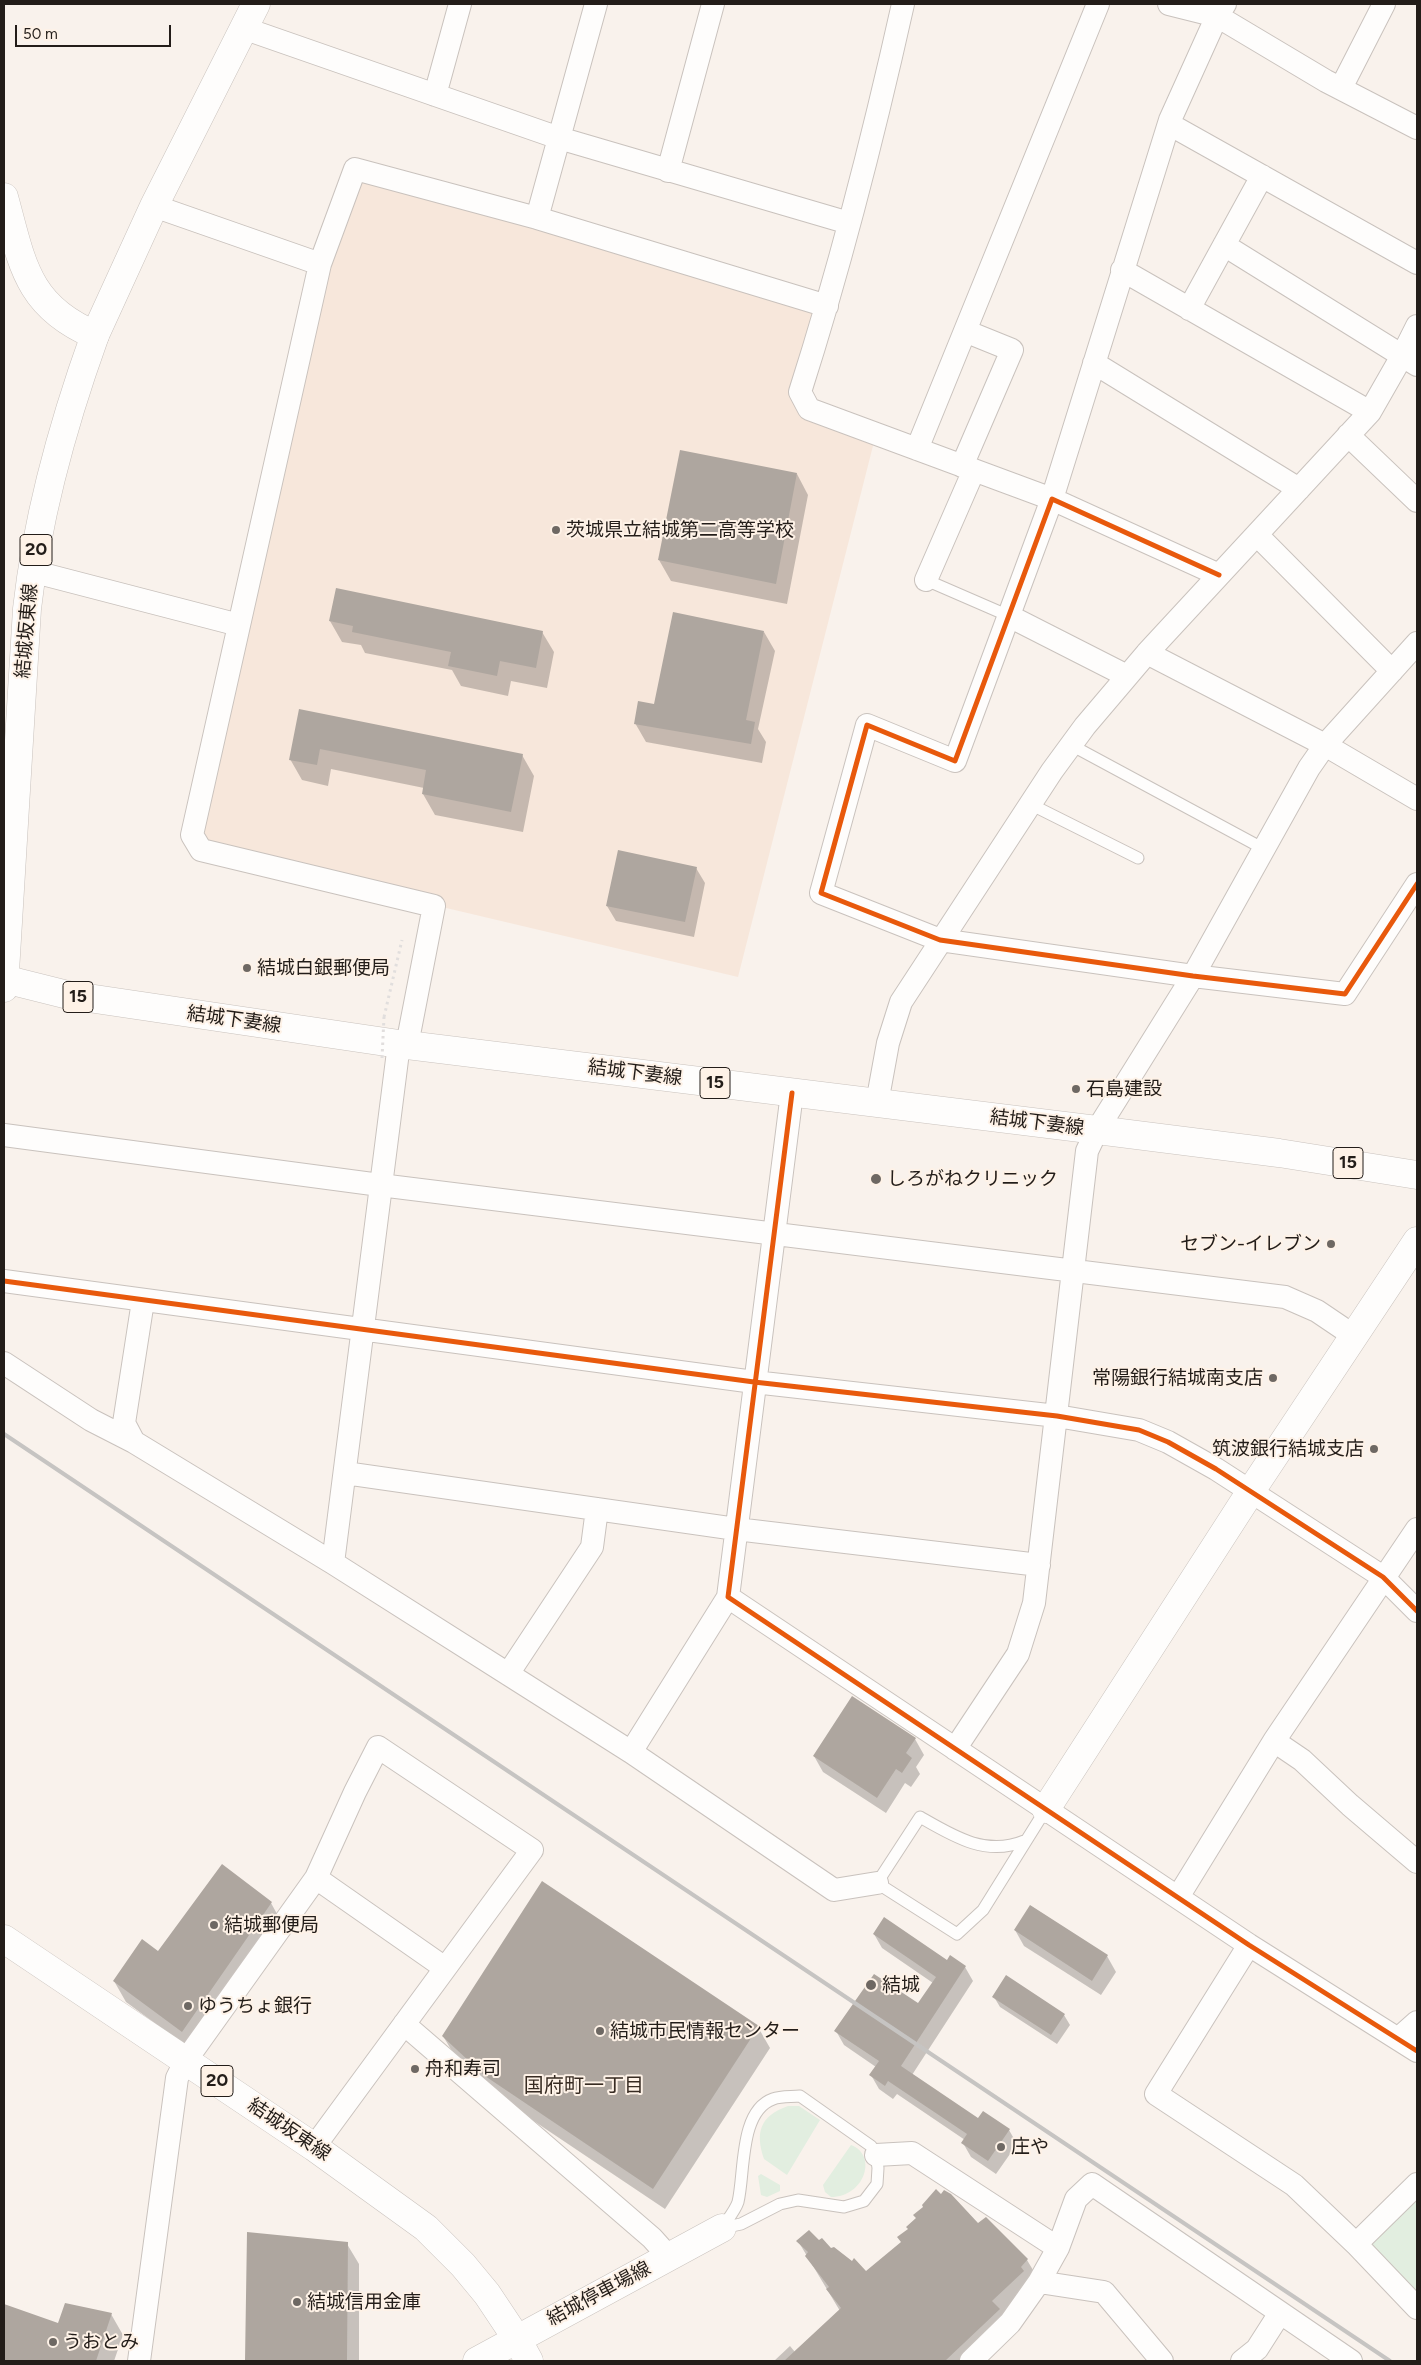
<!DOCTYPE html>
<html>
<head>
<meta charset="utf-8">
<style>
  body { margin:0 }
  #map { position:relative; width:1421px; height:2365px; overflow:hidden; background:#f9f2ec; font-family:Figtree,sans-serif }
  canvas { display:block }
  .frame { position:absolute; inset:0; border:5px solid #231d19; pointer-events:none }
  .scale { position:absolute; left:15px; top:25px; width:156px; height:22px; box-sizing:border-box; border:2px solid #231d19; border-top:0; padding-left:6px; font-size:15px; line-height:18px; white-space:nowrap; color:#231d19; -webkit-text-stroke:4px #fef2e7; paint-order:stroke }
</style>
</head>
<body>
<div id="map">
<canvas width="1421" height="2365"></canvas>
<div class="frame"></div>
<div class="scale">50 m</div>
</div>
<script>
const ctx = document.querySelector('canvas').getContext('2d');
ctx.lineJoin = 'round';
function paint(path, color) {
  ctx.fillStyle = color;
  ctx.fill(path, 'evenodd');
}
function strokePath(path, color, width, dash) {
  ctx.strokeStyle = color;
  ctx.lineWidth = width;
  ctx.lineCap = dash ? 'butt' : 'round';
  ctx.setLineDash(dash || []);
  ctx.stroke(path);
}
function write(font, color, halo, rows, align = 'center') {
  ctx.font = font + ' Figtree,"Noto Sans JP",sans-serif';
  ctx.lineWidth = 4;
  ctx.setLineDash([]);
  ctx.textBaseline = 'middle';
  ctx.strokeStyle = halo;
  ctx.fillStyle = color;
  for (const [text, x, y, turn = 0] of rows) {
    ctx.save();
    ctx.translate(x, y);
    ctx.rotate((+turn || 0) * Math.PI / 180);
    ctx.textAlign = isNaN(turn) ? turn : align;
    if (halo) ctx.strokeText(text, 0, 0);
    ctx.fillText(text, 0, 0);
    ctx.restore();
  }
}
const built = new Path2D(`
  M355,169L827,306L800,392L876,434L738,977L201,850L239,625Z`);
const green = new Path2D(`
  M788,2106H799L820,2120L787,2175L764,2159C755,2132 760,2116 788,2106Z
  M851,2145C878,2155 865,2197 831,2197L825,2192L823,2185Z
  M761,2174L780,2185V2191L767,2197L761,2195L758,2176Z
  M1417,2188V2308L1356,2244Z`);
const shadow = new Path2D(`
  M797,474L808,495L787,604L671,581L659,560Z
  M330,621L542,632L554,652L547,688L511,681L508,696L461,686L452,670L365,653L361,645L342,642Z
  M764,632L775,651L758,729L766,742L762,763L646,742L635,723L655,705Z
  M300,711L522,755L534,776L523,832L435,815L423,794L424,788L331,769L328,786L302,780L290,759Z
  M696,868L705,883L694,937L616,921L607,906Z
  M915,1739L924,1755L916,1767L920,1774L911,1787L905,1783L886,1813L823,1772L814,1756Z
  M542,1883L758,2027L770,2048L665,2209L498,2097L455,2056L443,2036Z
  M271,1903L282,1923L194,2052L126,2002L114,1981L159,1953Z
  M1031,1906L1107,1956L1116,1972L1101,1995L1024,1946L1015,1930Z
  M874,1934L965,1967L973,1981L912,2075L978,2120L1009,2130L1017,2144L996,2174L971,2157L963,2143L965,2140L897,2094L893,2099L879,2089L871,2075L876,2067L844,2045L836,2031L918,2005L933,1983L882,1948Z
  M994,1997L1064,2015L1070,2025L1057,2044L1000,2007Z
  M978,2225L1027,2260L1039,2280L979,2361H774L790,2346L795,2352L840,2311L798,2241L819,2242L866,2272Z
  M248,2234L347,2244L359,2264V2361H247Z
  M4,2306L58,2325L111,2314L123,2335L114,2361H4Z`);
const building = new Path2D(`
  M680,450L797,473L776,584L658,560Z
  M336,588L543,631L536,668L500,661L497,676L448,666L451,652L352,632L353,626L329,621Z
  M673,612L764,631L746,720L755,722L751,744L634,724L638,701L654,704Z
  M299,709L523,754L511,812L422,794L426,770L320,749L317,765L289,760Z
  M618,850L697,867L685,922L606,906Z
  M852,1696L916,1738L906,1753L912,1758L902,1773L896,1769L877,1798L813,1756Z
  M222,1864L272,1902L182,2032L113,1981L142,1939L158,1951Z
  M542,1881L759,2026L653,2189L485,2076L442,2036Z
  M1030,1905L1108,1955L1092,1981L1014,1930Z
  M884,1917L947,1960L950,1955L966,1966L901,2066L978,2118L983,2111L1010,2129L988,2161L961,2143L967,2134L888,2081L885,2086L869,2075L879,2061L834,2031L874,1974L918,2003L936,1977L873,1934Z
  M1006,1975L1065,2014L1051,2035L992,1997Z
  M936,2189L941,2194L944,2190L951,2194L978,2223L986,2217L1028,2259L1021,2267L1024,2271L992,2301L1000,2309L945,2361H784L841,2308L826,2289L829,2287L805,2256L808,2252L796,2241L809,2230L819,2240L822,2238L831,2248L834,2247L852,2261L854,2258L866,2271L901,2242L897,2237L908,2229L906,2227L916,2218L913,2215L923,2207L922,2205Z
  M247,2232L348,2242L347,2361H245Z
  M65,2303L112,2313L96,2361H4V2304L58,2323Z`);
const path = new Path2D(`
  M384,1017L402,940`);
const lane = new Path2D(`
  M926,580L1009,616
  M1071,745L1264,849
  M1030,804L1138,858
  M1024,1841C986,1857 953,1836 920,1817L877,1883L957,1934L983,1910L1046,1809
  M800,2096L871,2146L876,2155L878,2168L877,2184L864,2201L844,2207L798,2200L780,2204L741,2224L722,2228C727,2220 735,2211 738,2202C745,2173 739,2111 773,2099C781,2096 791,2097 800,2096Z`);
const street = new Path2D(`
  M903,4C874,134 841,264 800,392L809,409L1052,499L1170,120L1217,16L1225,4
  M1169,4L1217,16L1326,81L1417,128
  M243,28L559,138L849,223
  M1341,88L1384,4
  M435,95L460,4
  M1169,124L1417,263
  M668,171L713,4
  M154,206L320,264L355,169L537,218L827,306
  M537,218L596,4
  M1224,245L1417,365
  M320,264L192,835L201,850L434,906L407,1045
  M1122,270L1370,412
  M1189,309L1262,176
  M1094,363L1299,489
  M1348,435L1417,501
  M917,449L965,331
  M962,466L1012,350L965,331L1098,4
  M1257,535L1392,671
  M31,571L239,625
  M1219,575L1052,499L955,761L867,725L821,893L940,940L1193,976L1345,994L1417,884
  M926,580L974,470
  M1009,616L1127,676
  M1147,653L1325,745L1417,799
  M792,1093L728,1597L1249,1945L1417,2051
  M877,1103L888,1043L901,1002L1052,771L1085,726L1147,653L1370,412L1402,356L1417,326
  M4,1135L380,1185L1285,1297L1317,1311L1354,1336
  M4,1281L754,1382L1057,1416L1139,1430L1168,1442L1216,1469L1383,1577L1417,1611
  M4,1363L91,1420L134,1442L333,1563L508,1674L631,1752L834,1890L877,1883
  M134,1442L124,1423L143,1301
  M345,1473L736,1529L1039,1565
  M333,1563L399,1044
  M508,1674L592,1547L597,1509
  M1274,1741L1302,1760L1350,1805L1417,1862
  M955,1749L1018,1654L1034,1603L1087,1151L1097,1130L1193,976L1309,768L1325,745L1417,643
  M631,1752L728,1597
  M316,1878L445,1968
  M1178,1897L1274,1741L1417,1529
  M1249,1945L1156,2094L1294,2185L1356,2244L1417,2308
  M404,2024L652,2238L669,2257
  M1399,2038L1417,2022
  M876,2155L912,2153L1058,2248
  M1356,2244L1417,2184
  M1039,2282L1104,2292L1162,2361
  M139,2361L177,2078L186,2060L316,1878L355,1792L378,1747L532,1850L314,2147
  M971,2361L1010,2323L1039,2282L1058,2248L1076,2199L1092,2184L1351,2361
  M1242,2361L1257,2349L1280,2313`);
const secondary = new Path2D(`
  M95,335L154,206L256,4
  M1046,1809L1251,1491L1417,1241
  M517,2339L529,2361
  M477,2361L722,2228`);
const primary = new Path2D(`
  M4,197C22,262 26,306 95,335C64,421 37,518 27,609L4,988
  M4,979L68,995L399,1044L1097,1130L1279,1153L1417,1175
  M4,1939L314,2147L426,2228L463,2265L487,2294L517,2339`);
const rail = new Path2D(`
  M4,1434L1390,2361`);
const pathBridge = new Path2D(`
  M382,1058L384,1017`);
const cycleway = new Path2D(`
  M1219,575L1052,499L955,761L867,725L821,893L940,940L1193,976L1345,994L1417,884
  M792,1093L728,1597L1249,1945L1417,2051
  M4,1281L754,1382L1057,1416L1139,1430L1168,1442L1216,1469L1383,1577L1417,1611`);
const markers = [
  [556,530,5,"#6e6863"],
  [247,968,5,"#6e6863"],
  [1076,1089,5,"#6e6863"],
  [876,1179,6,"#6e6863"],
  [1331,1244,5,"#6e6863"],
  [1273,1378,5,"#6e6863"],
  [1374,1449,5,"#6e6863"],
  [214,1925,5,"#6e6863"],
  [871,1985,6,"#6e6863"],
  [188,2006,5,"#6e6863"],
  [600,2031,5,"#6e6863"],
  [415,2069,5,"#6e6863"],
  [1001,2147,5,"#6e6863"],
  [297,2302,5,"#6e6863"],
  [53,2342,5,"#6e6863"]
];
const shields = [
  [36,550,32],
  [78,997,30],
  [715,1083,30],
  [1348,1163,30],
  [217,2081,32]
];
const shieldNames = [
  ["20",36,550],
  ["15",78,997],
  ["15",715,1083],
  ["15",1348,1163],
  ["20",217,2081]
];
const poiNames = [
  ["茨城県立結城第二高等学校",566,530],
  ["結城白銀郵便局",257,968],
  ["石島建設",1086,1089],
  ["しろがねクリニック",887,1179],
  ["セブン-イレブン",1321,1244,"right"],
  ["常陽銀行結城南支店",1263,1378,"right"],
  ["筑波銀行結城支店",1364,1449,"right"],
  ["結城郵便局",224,1925],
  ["結城",882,1985],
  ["ゆうちょ銀行",198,2006],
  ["結城市民情報センター",610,2031],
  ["舟和寿司",425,2069],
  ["庄や",1011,2147],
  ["結城信用金庫",307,2302],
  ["うおとみ",63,2342]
];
const streetNames = [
  ["結城坂東線",27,631,-85],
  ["結城下妻線",234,1020,8],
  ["結城下妻線",635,1073,7],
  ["結城下妻線",1037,1123,7],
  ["結城坂東線",289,2130,34],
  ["結城停車場線",599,2294,-28]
];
const neighbourhoodNames = [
  ["国府町一丁目",584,2086]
];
paint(built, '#f7e7db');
paint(green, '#e2eee0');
paint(shadow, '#0003');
paint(building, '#aea69f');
strokePath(lane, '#c9c2bd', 13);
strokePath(street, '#c9c2bd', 24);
strokePath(secondary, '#c9c2bd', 29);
strokePath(primary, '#c9c2bd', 29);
strokePath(path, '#e1dedd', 3, [2.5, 4]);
strokePath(lane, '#fefdfc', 11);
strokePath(street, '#fefdfc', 22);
strokePath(secondary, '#fefdfc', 28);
strokePath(primary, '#fefdfc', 28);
strokePath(rail, '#c6c4c2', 4);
strokePath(pathBridge, '#e1dedd', 3, [2.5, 4]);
strokePath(cycleway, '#e8590c', 5);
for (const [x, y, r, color] of markers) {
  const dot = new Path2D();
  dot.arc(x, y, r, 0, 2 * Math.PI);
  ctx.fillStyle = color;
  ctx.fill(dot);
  strokePath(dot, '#fef2e7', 2);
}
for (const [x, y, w] of shields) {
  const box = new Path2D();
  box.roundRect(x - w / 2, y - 15.5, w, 31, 4);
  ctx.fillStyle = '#fef2e7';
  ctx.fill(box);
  strokePath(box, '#231d19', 1);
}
write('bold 18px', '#231d19', null, shieldNames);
write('19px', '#231d19', '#fef2e7', poiNames, 'left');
write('19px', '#231d19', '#fef2e7', streetNames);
write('20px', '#372b22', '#fef2e7', neighbourhoodNames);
</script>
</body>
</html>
